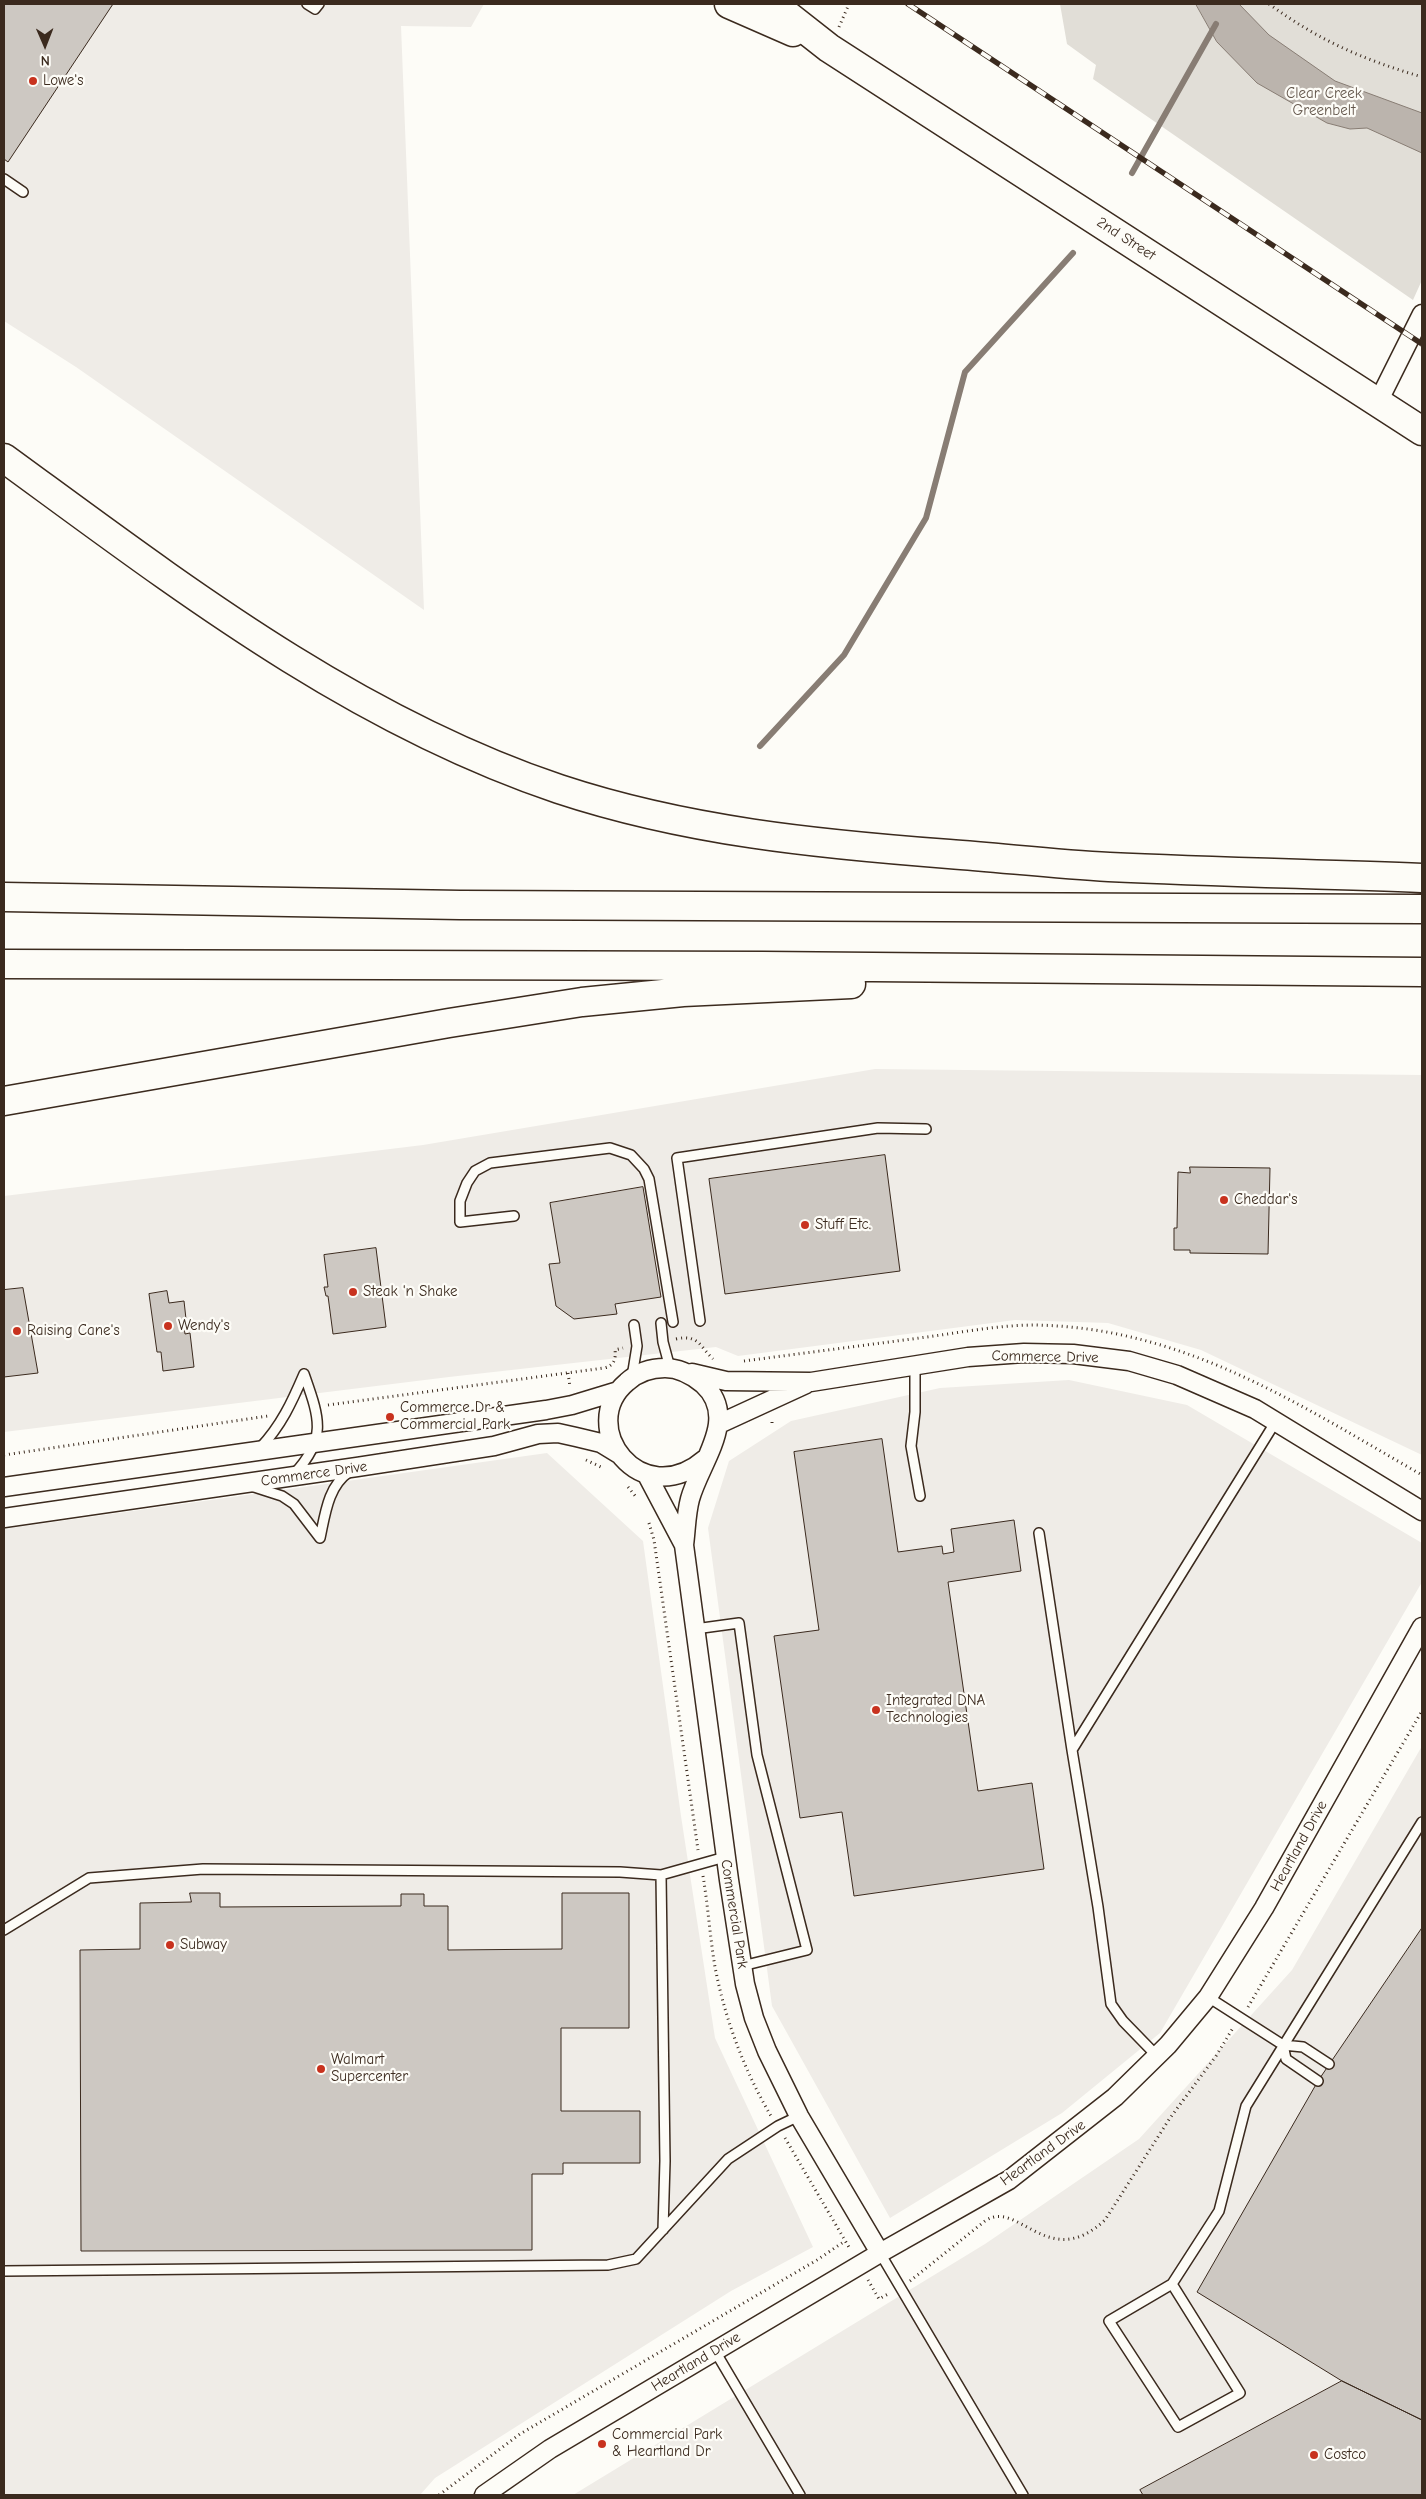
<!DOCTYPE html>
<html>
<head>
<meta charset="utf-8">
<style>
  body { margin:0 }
  #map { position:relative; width:1426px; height:2499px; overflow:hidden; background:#fdfcf7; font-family:"Comic Neue",sans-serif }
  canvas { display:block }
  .frame { position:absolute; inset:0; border:5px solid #3b2a1e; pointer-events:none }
  .north { position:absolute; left:20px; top:20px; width:50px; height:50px; -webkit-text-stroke:4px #fdfcf7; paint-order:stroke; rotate:179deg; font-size:14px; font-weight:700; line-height:20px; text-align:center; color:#3b2a1e }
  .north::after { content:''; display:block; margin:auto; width:18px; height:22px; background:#3b2a1e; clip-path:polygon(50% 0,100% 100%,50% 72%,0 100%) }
</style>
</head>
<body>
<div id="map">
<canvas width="1426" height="2499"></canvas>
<div class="frame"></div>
<div class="north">N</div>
</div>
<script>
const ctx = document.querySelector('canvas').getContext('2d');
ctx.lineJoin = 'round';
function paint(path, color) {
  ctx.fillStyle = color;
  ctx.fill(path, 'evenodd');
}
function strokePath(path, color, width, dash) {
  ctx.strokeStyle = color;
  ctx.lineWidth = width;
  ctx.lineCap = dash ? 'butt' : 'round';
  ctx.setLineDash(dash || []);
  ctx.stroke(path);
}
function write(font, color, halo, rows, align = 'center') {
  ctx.font = font + ' "Comic Neue",sans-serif';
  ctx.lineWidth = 4.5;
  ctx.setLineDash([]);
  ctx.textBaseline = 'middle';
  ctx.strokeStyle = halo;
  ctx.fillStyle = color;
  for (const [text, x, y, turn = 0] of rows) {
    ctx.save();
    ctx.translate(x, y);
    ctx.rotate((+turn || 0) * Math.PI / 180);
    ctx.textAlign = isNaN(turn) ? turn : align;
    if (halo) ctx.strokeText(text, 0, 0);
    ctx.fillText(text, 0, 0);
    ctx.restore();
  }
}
const built = new Path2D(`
  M4,4H484L471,27L401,26L424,610L76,367L4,321Z
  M875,1069L1422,1075V1455L1201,1350L1108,1323L1015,1320L738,1356L716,1347L449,1377L4,1432V1196L423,1145Z
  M1069,1380L1187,1405L1422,1543V1582L1160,2033L1062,2113L890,2218L772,2006L708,1528L729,1461L791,1421L940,1388Z
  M547,1453L643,1541L681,1816L715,2038L813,2247L731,2291L435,2478L420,2495H4V1529Z
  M1422,1746V2495H573L985,2244L1139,2139L1292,1970Z`);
const green = new Path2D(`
  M1060,4H1422V280L1413,300L1093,79L1096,65L1067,44Z`);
const water = new Path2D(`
  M1196,4H1239L1269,35L1335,81L1422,113V153L1367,128L1350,129L1327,123L1257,83L1217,42Z`);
const stream = new Path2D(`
  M1132,173L1216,24
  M760,746L844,655L926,518L965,372L1073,253`);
const building = new Path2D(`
  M4,4H113L8,162L4,159Z
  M885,1155L900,1271L725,1294L709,1179Z
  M1190,1167L1270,1168L1268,1254L1190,1253V1250H1174V1228H1177L1178,1172L1190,1173Z
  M643,1187L661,1297L615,1304L617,1314L574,1319L556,1306L549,1264L560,1263L550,1203Z
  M376,1248L386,1327L333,1334L328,1296H326L324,1287H328L324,1255Z
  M23,1288L38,1373L4,1377V1290Z
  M167,1291L169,1303L184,1301L186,1319H183L185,1334L190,1333L194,1367L163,1371L161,1352H157L149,1294Z
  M882,1439L898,1552L942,1546L943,1554L954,1552L951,1529L1014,1520L1021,1571L948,1582L978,1791L1032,1783L1044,1869L854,1896L842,1812L800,1818L774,1636L819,1630L794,1452Z
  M190,1893H220V1907L401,1906V1894H424V1906H448V1950L562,1949V1893H629V2028H561V2111H640V2163H563V2174H532V2250L81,2251L80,1950L140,1949V1903L191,1902Z
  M1422,1928V2420L1342,2381L1197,2292L1318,2081Z
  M1342,2381L1422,2420V2495H1143L1140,2490Z`);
const path = new Path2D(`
  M1269,4C1320,41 1362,59 1422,77
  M839,27L849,4
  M676,1339C699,1334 700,1347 713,1359
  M744,1361C805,1353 866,1345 927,1337C963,1332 1000,1325 1036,1325C1185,1328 1298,1404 1422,1475
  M568,1373L570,1387
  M328,1405L604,1368C614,1366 616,1359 615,1350L623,1348
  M772,1422V1426
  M4,1455L268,1416
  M586,1460L601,1467
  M628,1487L636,1497
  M649,1523L654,1540L698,1850
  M703,1876C708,1906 710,1937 715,1967C725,2019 744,2070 771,2116
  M1248,2007L1422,1711
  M785,2138L850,2249
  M868,2280L879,2299L888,2294
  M910,2281L985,2221C1018,2198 1048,2273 1105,2220L1170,2118L1216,2056L1233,2028
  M439,2495L520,2434L817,2260L845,2241`);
const lane = new Path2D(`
  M307,4L315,9L319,4
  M4,179L23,192
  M514,1216L460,1222V1201L467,1183L475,1171L490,1163L610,1148L631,1155L644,1169L649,1179L673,1322
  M700,1321L677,1158L878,1128L926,1129
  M661,1323L663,1342L670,1368
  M915,1365V1412L911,1446L920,1496
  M632,1377L637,1346L634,1325
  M260,1448C281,1426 292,1402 304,1374
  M294,1474C328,1438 319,1417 304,1374
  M251,1486L282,1496L294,1504L320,1538
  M1039,1533L1072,1750
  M320,1538C325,1515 328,1486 349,1472
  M695,1629L739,1623L757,1755L807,1950L742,1966
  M661,1875L665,2161L663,2230
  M4,1930L89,1878L203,1869L620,1872L661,1875L725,1857
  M1208,1997L1283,2045L1303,2047L1329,2064
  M1283,2045L1286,2059L1318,2081
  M1157,2056L1123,2021L1111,2004L1098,1907L1072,1750L1276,1421
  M880,2253L1023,2495
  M4,2271L608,2265L636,2259L728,2159L778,2126L799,2116
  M1172,2284L1240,2393L1178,2427L1109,2321L1172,2284L1219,2211L1246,2106L1422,1822
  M715,2351L800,2495`);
const street = new Path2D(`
  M1378,402L1422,314
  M692,1373L726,1381L811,1382L968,1357L1024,1353L1073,1354L1129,1361L1177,1375L1255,1409L1422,1511
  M719,1424L806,1384
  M705,1459C641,1514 575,1426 627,1382C638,1372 651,1368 665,1368C680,1368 692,1375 703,1384C740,1418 700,1462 690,1499C686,1514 686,1530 684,1545L729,1880L745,1984L754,2018L767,2051L799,2116L880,2253
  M647,1475L684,1545
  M4,1487L546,1410L572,1405L618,1391
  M4,1518L357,1467L494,1446L538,1434L558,1433L576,1437L601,1443L619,1454
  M484,2495L550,2449L880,2253L1009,2180L1115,2097L1168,2045L1208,1997L1264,1908L1422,1627`);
const primary = new Path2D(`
  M729,4L793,32
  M773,4L829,48L1422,431`);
const highway = new Path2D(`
  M4,458C178,585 351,719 559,789C686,831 817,844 949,854C1003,858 1056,864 1109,867C1214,872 1318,874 1422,878
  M4,897L460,905L1422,909
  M4,964L763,966L1422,972
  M4,1101L449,1023L582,1002L683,992L851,984`);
const rail = new Path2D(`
  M908,4L1422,344`);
const markers = [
  [33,81,5,"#c8321e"],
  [1224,1200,5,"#c8321e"],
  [805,1225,5,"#c8321e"],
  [353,1292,5,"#c8321e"],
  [168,1326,5,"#c8321e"],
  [17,1331,5,"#c8321e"],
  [390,1417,5,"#c8321e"],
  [876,1710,5,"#c8321e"],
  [170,1945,5,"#c8321e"],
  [321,2069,5,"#c8321e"],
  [602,2444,5,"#c8321e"],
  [1314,2455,5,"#c8321e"]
];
const poiNames = [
  ["Lowe's",43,81],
  ["Cheddar's",1234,1200],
  ["Stuff Etc.",815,1225],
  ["Steak 'n Shake",363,1292],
  ["Wendy's",178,1326],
  ["Raising Cane's",27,1331],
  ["Commerce Dr &",400,1408],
  ["Commercial Park",400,1425],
  ["Integrated DNA",886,1701],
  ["Technologies",886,1718],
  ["Subway",180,1945],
  ["Walmart",331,2060],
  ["Supercenter",331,2077],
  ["Commercial Park",612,2435],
  ["& Heartland Dr",612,2452],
  ["Costco",1324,2455]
];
const parkNames = [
  ["Clear Creek",1324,94],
  ["Greenbelt",1324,111]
];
const streetNames = [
  ["2nd Street",1126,239,33],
  ["Commerce Drive",1045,1357,1],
  ["Commerce Drive",314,1474,-8],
  ["Heartland Drive",1299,1846,-61],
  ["Commercial Park",734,1914,81],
  ["Heartland Drive",1043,2153,-36],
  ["Heartland Drive",696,2362,-31]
];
paint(built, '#efece7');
paint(green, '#e1ded7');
paint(water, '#bbb4ad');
strokePath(water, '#887d74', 1);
strokePath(stream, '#887d74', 6);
paint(building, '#cdc8c2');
strokePath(building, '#3b2a1e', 1);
strokePath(lane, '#3b2a1e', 12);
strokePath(street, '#3b2a1e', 21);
strokePath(primary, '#3b2a1e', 31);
strokePath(highway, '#3b2a1e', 31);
strokePath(path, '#3b2a1e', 3, [1, 4]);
strokePath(lane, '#fdfcf7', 9);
strokePath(street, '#fdfcf7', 18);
strokePath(primary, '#fdfcf7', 28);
strokePath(highway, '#fdfcf7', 28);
strokePath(rail, '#3b2a1e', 5.5);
strokePath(rail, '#fdfcf7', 4, [11]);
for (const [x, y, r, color] of markers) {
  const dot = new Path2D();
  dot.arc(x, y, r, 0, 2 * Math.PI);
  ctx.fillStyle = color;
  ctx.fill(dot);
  strokePath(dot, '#fdfcf7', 2);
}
write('15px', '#3b2a1e', '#fdfcf7', poiNames, 'left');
write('15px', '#64574c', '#fdfcf7', parkNames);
write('15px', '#3b2a1e', '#fdfcf7', streetNames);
</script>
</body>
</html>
